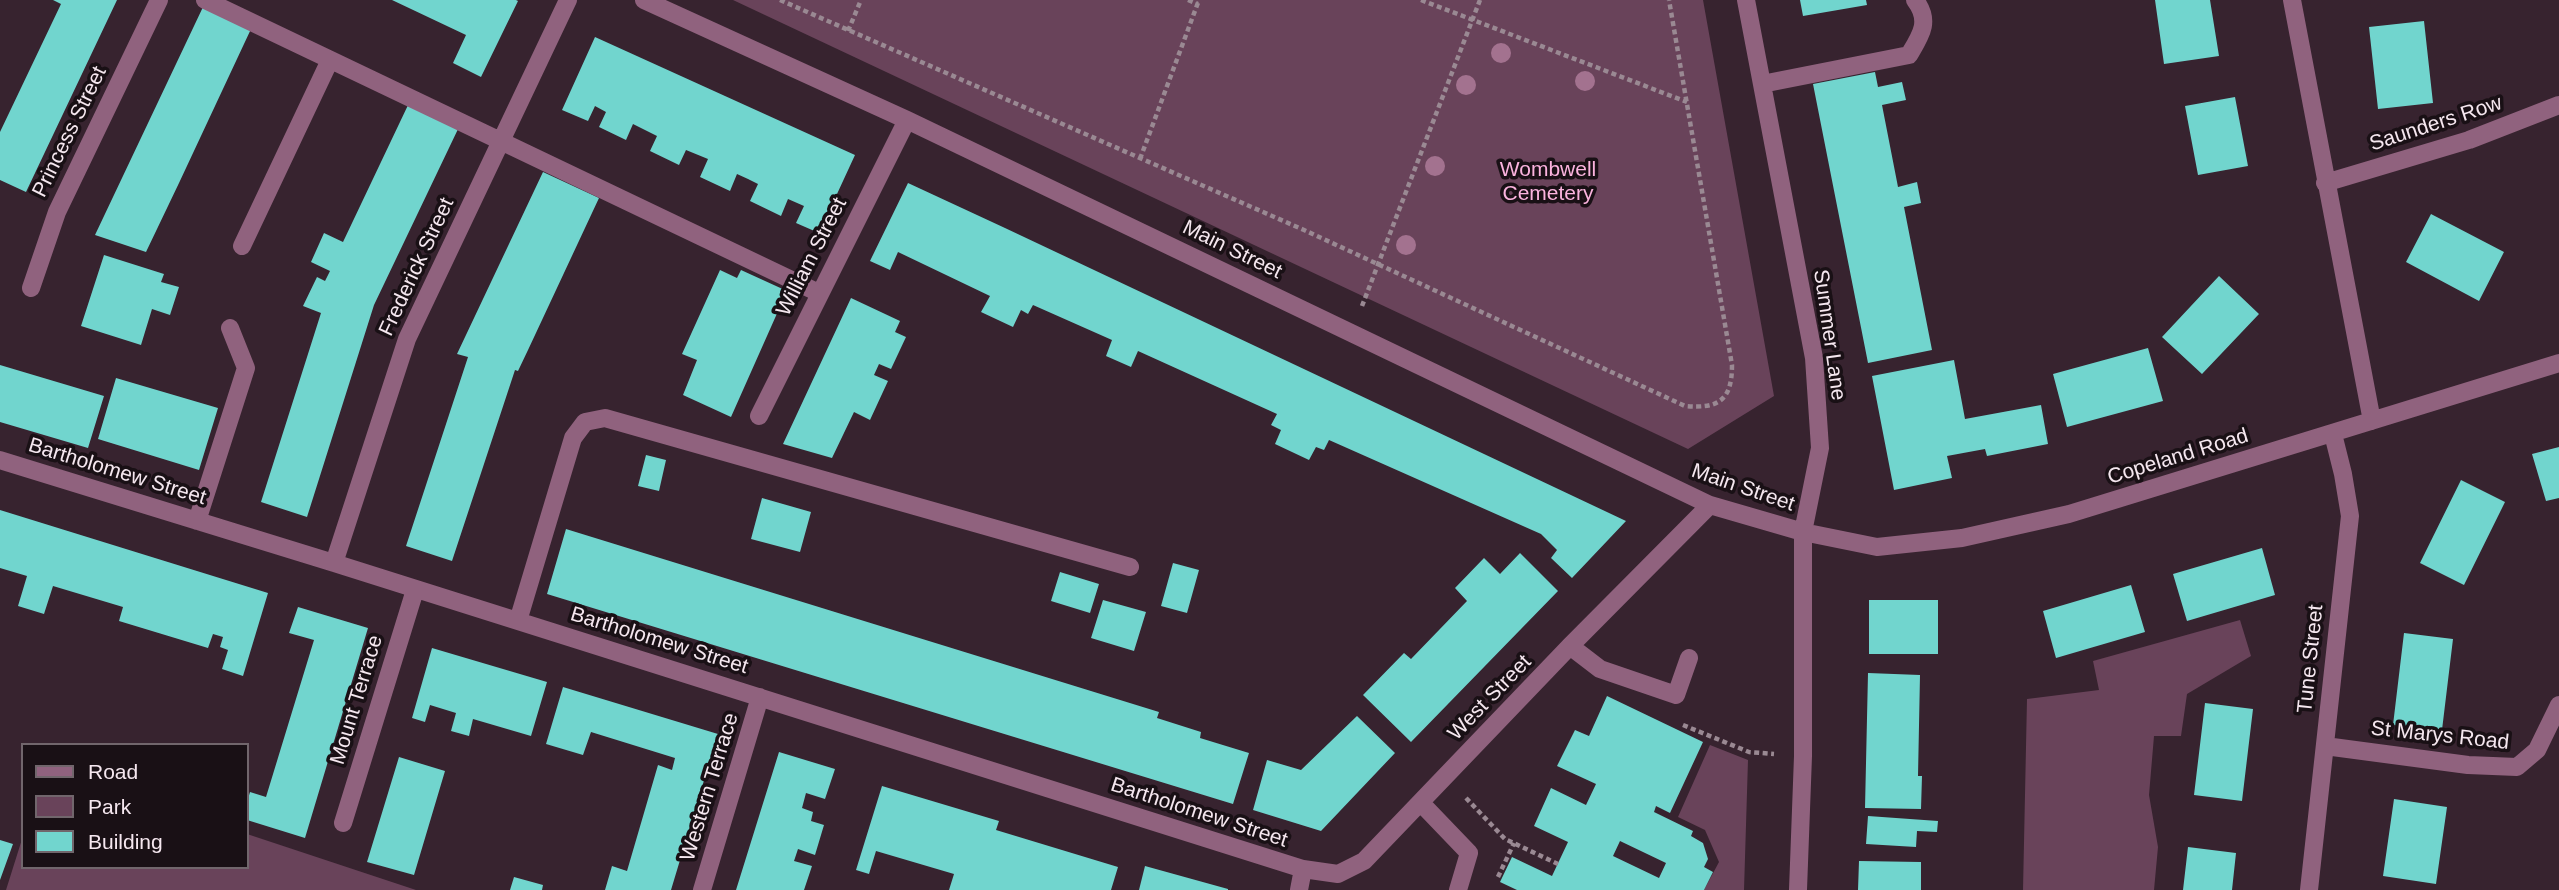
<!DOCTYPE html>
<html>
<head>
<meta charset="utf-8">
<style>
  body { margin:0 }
  #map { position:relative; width:2559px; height:890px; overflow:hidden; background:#37232f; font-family:Arial,sans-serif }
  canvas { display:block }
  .legend { position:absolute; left:21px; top:743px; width:228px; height:126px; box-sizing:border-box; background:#191015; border:2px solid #71666c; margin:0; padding:9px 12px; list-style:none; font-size:21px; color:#f5e7ef }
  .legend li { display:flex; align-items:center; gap:14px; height:35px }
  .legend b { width:35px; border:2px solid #71666c }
</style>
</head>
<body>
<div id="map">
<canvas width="2559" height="890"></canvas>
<ul class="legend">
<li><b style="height:9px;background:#90627e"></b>Road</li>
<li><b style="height:19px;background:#69435a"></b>Park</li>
<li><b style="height:19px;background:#71d5ce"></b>Building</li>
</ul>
</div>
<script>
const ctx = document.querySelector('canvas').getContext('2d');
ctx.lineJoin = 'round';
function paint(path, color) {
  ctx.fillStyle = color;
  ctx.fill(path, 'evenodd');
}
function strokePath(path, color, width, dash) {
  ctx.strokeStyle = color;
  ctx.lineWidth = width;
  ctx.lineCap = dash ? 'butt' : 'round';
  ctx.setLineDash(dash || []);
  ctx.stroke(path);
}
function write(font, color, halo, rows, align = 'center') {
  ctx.font = font + ' Arial,sans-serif';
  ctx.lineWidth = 7;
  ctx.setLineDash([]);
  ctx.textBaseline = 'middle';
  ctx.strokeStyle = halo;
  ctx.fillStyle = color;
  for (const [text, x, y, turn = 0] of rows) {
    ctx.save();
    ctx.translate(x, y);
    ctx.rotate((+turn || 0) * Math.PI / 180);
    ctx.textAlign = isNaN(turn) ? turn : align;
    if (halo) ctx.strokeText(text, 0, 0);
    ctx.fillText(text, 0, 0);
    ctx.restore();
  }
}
const green = new Path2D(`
  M733,0H1703L1774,396L1688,449Z
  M2240,620L2251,656L2187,694L2181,736H2154L2149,795L2158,847L2154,890H2023L2027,699L2099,690L2093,661Z
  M1710,745L1748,760L1744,890H1704L1719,862L1705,830L1678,817Z
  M247,834L416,890H6L23,836V867H247Z`);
const building = new Path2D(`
  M53,0H117L26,192L0,180V132L61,4Z
  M392,0H516L518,1L481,77L453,63L466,35Z
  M1800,0H1866L1867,5L1803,16Z
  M2155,0H2210L2219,56L2164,64Z
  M203,7L251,29L179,183L146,252L95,235Z
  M2424,21L2433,103L2378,109L2369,27Z
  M595,37L855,155L819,233L796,223L804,206L788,199L781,216L750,201L758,184L748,179L737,174L730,191L700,177L708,159L686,150L679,165L650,151L657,136L633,124L626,140L599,127L606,112L595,106L588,121L562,110Z
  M1875,72L1878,87L1902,82L1906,100L1882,105L1898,187L1917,182L1921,203L1904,207L1932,350L1868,363L1813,84Z
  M2235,97L2248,166L2198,175L2185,106Z
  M409,103L459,127L374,305L307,517L261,502L321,313L303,306L317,277L325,281L330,271L311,262L324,233L343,242Z
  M543,172L599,198L528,350L518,371L515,370L452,561L406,546L468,357L457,354Z
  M908,183L1005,228L1626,521L1572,578L1551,558L1557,550L1541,534L1329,440L1324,450L1316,447L1309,460L1275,444L1281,430L1271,425L1277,414L1138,351L1131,367L1106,356L1112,340L1033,305L1028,314L1021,310L1013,327L981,312L990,296L898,252L890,270L870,261Z
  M2431,214L2504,252L2479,301L2406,262Z
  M104,255L164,274L161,282L179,287L170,315L152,309L141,345L81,326Z
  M720,270L737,278L741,270L787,291L731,417L683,395L697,360L682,354Z
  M2219,276L2259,314L2202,374L2162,337Z
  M851,298L900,321L895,332L906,337L891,369L879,364L874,375L888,381L870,420L854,412L832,458L783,444Z
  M2148,348L2163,401L2067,427L2053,374Z
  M1954,360L1965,419L2041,405L2048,444L1987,456L1985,449L1947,456L1952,478L1894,490L1872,376Z
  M0,365L104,396L88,448L0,422Z
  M116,378L218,408L199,470L98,439Z
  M2559,447V498L2546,501L2532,454Z
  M646,455L666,460L659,491L638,486Z
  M2461,480L2505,502L2464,585L2420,563Z
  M762,498L811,512L800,552L751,539Z
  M0,510L268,593L243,676L222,669L228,650L220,647L223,637L213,634L208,648L119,621L123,607L53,586L44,614L18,606L27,576L0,568Z
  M566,529L1159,712L1157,718L1201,732L1200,738L1249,753L1233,804L547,594Z
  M2262,548L2275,595L2187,621L2173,574Z
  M1520,553L1558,591L1411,742L1363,695L1404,653L1411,659L1467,601L1455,588L1484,558L1500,574Z
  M1173,563L1199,570L1187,613L1161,606Z
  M1060,572L1099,584L1090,613L1051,601Z
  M2131,585L2145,632L2056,658L2043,611Z
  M1103,600L1146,612L1134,651L1091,638Z
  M1869,600H1938V654H1869Z
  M298,607L368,628L305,838L247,820V802L250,792L266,797L314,640L289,633Z
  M2404,633L2453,639L2442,730L2393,725Z
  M432,648L547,682L531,736L473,719L469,736L451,731L456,713L430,705L425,722L412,718Z
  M1868,673L1920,675L1918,776H1922L1921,809L1865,808Z
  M563,687L718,734L671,890H605L612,866L627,871L658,765L672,770L675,758L591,732L583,755L546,744Z
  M1607,696L1703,742L1670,813L1656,806L1654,812L1693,831L1691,836L1703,843L1708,859L1704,867L1713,872L1704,890H1517L1500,882L1512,857L1552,876L1568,842L1534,826L1551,788L1586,805L1596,784L1557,766L1575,730L1589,736ZM1620,841L1666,863L1659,878L1613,856Z
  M2205,703L2253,709L2242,801L2194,795Z
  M1357,716L1395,753L1321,831L1253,810L1267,760L1301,770Z
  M779,752L835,769L825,799L806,793L802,808L813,812L811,821L824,825L815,855L798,849L794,861L812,866L804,890H736Z
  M399,757L445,771L414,875L367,862Z
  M882,786L999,821L996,830L1118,867L1111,890H949L954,874L876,851L869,874L856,870Z
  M2394,799L2447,807L2436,884L2383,876Z
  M1868,816L1938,821L1937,832L1917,831L1916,847L1866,844Z
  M0,840L13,844L0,880Z
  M2188,847L2236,853L2232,890H2183Z
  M1859,861L1921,862V890H1858Z
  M1145,866L1228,889V890H1139Z
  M514,877L543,885L542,890H510Z`);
const path = new Path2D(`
  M780,0L1304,230L1685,406C1719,409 1732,400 1732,365L1669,0
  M1188,0L1198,4
  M1421,0L1687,102
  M848,31L861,0
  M1140,159L1199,0
  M1362,306L1480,0
  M1683,725L1749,752L1774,754
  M1466,798L1505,839L1558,864
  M1498,877L1514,843`);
const minor = new Path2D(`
  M205,0L819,293
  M644,0L907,120L1710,505L1803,532L1877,547L1962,538L2069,514L2559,363
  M1746,0L1814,358L1820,448L1803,532V756L1798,890
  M2292,0L2372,421
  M1762,84L1909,55C1921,35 1931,21 1915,0
  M2325,183L2469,140L2559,105
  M242,246L330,60
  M31,288L57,212L159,0
  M759,416L907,120
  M0,460L334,563L1303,869
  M197,521L246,368L230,328
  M334,563L407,339L568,0
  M518,621L573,438L585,422L605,418L1130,567
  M1570,646L1600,669L1676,695L1689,658
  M2325,746L2468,765L2517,767L2537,750L2559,705
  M1421,803L1469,853L1458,890
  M343,823L415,590
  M702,890L760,697
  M1299,890L1303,869L1338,874L1364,861L1570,646L1710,505
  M2309,890L2350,516L2343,474L2333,434`);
const trees = [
  [1501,53],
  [1585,81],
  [1466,85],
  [1435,166],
  [1406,245]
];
const streetNames = [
  ["Saunders Row",2436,124,-18],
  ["Princess Street",70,132,-64],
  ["Main Street",1232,250,26],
  ["William Street",812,257,-63],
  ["Frederick Street",417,267,-65],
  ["Summer Lane",1829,335,82],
  ["Copeland Road",2178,457,-17],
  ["Bartholomew Street",117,472,17],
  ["Main Street",1743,488,19],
  ["Bartholomew Street",659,641,17],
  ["Tune Street",2311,659,-84],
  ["West Street",1490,698,-46],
  ["Mount Terrace",357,700,-73],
  ["St Marys Road",2440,736,6],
  ["Western Terrace",710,787,-73],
  ["Bartholomew Street",1199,813,18]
];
const parkNames = [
  ["Wombwell",1548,170],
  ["Cemetery",1548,194]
];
paint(green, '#69435a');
paint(building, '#71d5ce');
strokePath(path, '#9a8993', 4.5, [5, 3.5]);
strokePath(minor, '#90627e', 18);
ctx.fillStyle = '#a3728f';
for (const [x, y] of trees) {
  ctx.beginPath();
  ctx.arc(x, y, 10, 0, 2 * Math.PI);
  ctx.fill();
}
write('21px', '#f5e7ef', '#191015', streetNames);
write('21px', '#fbb3de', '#191015', parkNames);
</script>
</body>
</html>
